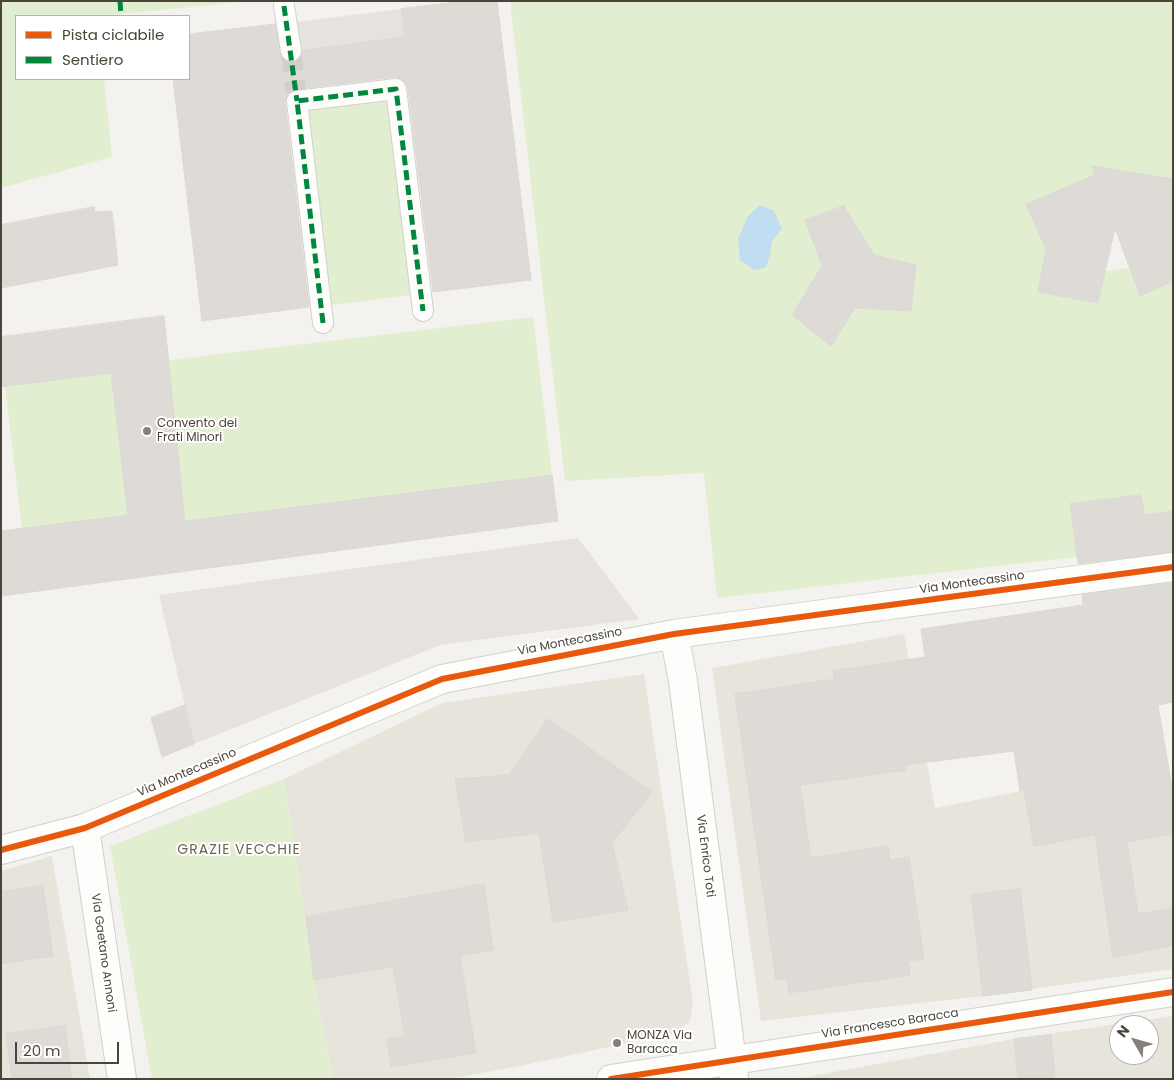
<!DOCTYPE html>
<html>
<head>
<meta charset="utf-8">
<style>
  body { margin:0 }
  #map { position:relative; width:1174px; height:1080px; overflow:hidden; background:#f4f2ee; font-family:Poppins,sans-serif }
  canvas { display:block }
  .frame { position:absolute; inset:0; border:2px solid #4b4439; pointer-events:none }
  .legend { position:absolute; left:15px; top:15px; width:175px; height:65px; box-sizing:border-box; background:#fff; border:1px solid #b7b4b0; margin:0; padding:6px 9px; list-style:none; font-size:15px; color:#4b4439 }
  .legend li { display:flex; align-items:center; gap:10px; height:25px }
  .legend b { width:25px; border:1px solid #b7b4b0 }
  .north { position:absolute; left:1109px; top:1015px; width:50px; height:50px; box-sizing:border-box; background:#fff; border:1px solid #b7b4b0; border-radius:50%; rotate:308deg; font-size:14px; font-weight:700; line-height:20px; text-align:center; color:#4b4439 }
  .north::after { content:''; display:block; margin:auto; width:18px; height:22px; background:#868178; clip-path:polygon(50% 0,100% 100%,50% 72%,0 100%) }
  .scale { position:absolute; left:15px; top:1042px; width:104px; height:22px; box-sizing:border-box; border:2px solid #4b4439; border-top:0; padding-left:6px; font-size:15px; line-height:18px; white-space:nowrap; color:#4b4439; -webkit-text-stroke:4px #fff; paint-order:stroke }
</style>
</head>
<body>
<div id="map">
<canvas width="1174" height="1080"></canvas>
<div class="frame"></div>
<ul class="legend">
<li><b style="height:6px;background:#e8590c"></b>Pista ciclabile</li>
<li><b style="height:6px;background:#00873e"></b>Sentiero</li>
</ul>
<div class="north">N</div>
<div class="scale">20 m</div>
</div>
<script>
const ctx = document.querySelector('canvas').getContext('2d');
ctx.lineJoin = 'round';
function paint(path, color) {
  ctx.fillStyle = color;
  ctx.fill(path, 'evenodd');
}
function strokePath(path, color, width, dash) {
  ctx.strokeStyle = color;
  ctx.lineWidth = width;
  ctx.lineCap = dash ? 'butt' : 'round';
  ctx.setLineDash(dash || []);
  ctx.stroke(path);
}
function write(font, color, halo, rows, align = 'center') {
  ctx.font = font + ' Poppins,sans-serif';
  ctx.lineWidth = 4;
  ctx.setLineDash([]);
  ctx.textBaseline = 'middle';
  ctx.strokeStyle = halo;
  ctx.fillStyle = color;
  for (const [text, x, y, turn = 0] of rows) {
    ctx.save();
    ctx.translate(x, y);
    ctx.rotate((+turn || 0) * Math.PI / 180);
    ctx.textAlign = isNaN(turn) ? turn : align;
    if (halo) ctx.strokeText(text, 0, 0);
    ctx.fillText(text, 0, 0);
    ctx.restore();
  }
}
const residential = new Path2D(`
  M904,634L935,808L1021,791L1116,776L1127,842L1173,834V969L983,996L761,1021L712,668Z
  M644,674L693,1003L690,1021L675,1033L515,1067L449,1079H333L314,980L284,779L442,703Z
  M52,856L90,1079H1V871Z
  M1173,1016V1079H796L1013,1039ZM1119,1025H1149V1055H1119Z`);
const green = new Path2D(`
  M1,1H250L101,16H16V79H104L112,157L1,188Z
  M510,1H1173V179L1082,180L1026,204L1046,249L1038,292L1098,303L1105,271L1129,268L1140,296L1173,281V511L1145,515L1141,495L1070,504L1077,557L717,598L704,473L565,481ZM844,206L874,255L916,265L911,311L855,308L831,345L792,315L822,266L805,220Z
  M402,79L429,293L314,307L288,93Z
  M533,317L552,475L185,521L169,360Z
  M111,373L128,515L22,529L5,387Z
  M284,779L314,980L333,1079H152L110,846Z`);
const parking = new Path2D(`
  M401,9L405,37L283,52L279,24Z
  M578,538L639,619L440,645L194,744L159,595Z`);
const water = new Path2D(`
  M760,205L774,211L782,229L772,241L770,255L766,267L754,270L740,260L738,239L748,216Z`);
const building = new Path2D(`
  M464,1H497L531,280L433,292L408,88L402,79L395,77L296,89L288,93L285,102L309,307L202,321L173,79H189V34L275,24L282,58L286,62L292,63L299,60L302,55L303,50L405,37L401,9Z
  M1092,166L1173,179V281L1140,296L1115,228L1098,303L1038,292L1046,249L1026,204L1095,175Z
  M844,206L874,255L916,265L911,311L855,308L831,346L792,315L822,266L805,220Z
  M94,207L95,212L112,211L118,265L1,288V225Z
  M164,316L185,521L552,475L558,521L1,596V531L128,515L111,373L1,387V337Z
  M1141,495L1145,515L1173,511V552L1078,564L1070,504Z
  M1173,583V702L1158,705L1173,793V834L1127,842L1138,914L1173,908V945L1113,958L1095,835L1034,846L1024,790L1020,791L1014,751L905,765L906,770L800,785L811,858L888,846L890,860L909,857L924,959L908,961L910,975L789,993L787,979L776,980L735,694L835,679L833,671L925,657L921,629L1083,605L1082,595Z
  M185,705L194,744L162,757L151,718Z
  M548,719L652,792L612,843L628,910L553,922L539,833L466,842L455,779L509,775Z
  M484,884L493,950L460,956L476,1053L391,1067L387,1039L405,1036L393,967L314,980L306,917Z
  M43,886L53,956L1,964V892Z
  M1020,889L1032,990L983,996L971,895Z
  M65,1026L72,1079H12L6,1034Z
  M1051,1035L1055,1079H1018L1014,1039Z`);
const pedestrianTunnel = new Path2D(`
  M291,51L296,92`);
const pedestrian = new Path2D(`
  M284,6L291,51
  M323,323L297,101L396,89L423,311`);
const minor = new Path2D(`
  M674,634L683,681L734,1077
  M85,828L122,1079
  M1,850L85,828L442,679L674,634L1173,567
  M611,1079L1173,992`);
const quiet = new Path2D(`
  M120,1L121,16
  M284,6L297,101
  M323,323L297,101L396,89L423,311`);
const cycleway = new Path2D(`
  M1,850L85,828L442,679L674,634L1173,567
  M611,1079L1173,992`);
const markers = [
  [147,431,5,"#868178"],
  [617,1043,5,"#868178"]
];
const poiNames = [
  ["Convento dei",157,424],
  ["Frati Minori",157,438],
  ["MONZA Via",627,1036],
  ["Baracca",627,1050]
];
const streetNames = [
  ["Via Montecassino",972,583,-8],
  ["Via Montecassino",570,642,-11],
  ["Via Montecassino",187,773,-23],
  ["Via Enrico Toti",705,856,83],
  ["Via Gaetano Annoni",103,953,82],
  ["Via Francesco Baracca",890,1024,-9]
];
const neighbourhoodNames = [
  ["GRAZIE VECCHIE",239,850]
];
paint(residential, '#e7e4dc');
paint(green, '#e1eecf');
paint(parking, '#e6e3df');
paint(water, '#c0ddf1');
paint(building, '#dedbd6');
strokePath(building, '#dcd9d4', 1);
strokePath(pedestrianTunnel, '#d2cfca', 20, [20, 10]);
strokePath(pedestrian, '#d2d0cb', 22);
strokePath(minor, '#d2d0cb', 30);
strokePath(pedestrian, '#fdfdfc', 20);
strokePath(minor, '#fdfdfc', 28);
strokePath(quiet, '#00873e', 5, [10, 5]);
strokePath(cycleway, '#e8590c', 6);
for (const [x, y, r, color] of markers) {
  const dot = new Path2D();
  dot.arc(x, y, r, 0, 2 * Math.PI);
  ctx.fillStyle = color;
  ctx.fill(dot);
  strokePath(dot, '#fff', 2);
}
write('12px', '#4b4439', '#fff', poiNames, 'left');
write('12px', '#4b4439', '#fff', streetNames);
ctx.letterSpacing = '1px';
write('14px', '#6e6250', '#fff', neighbourhoodNames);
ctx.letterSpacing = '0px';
</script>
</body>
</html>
